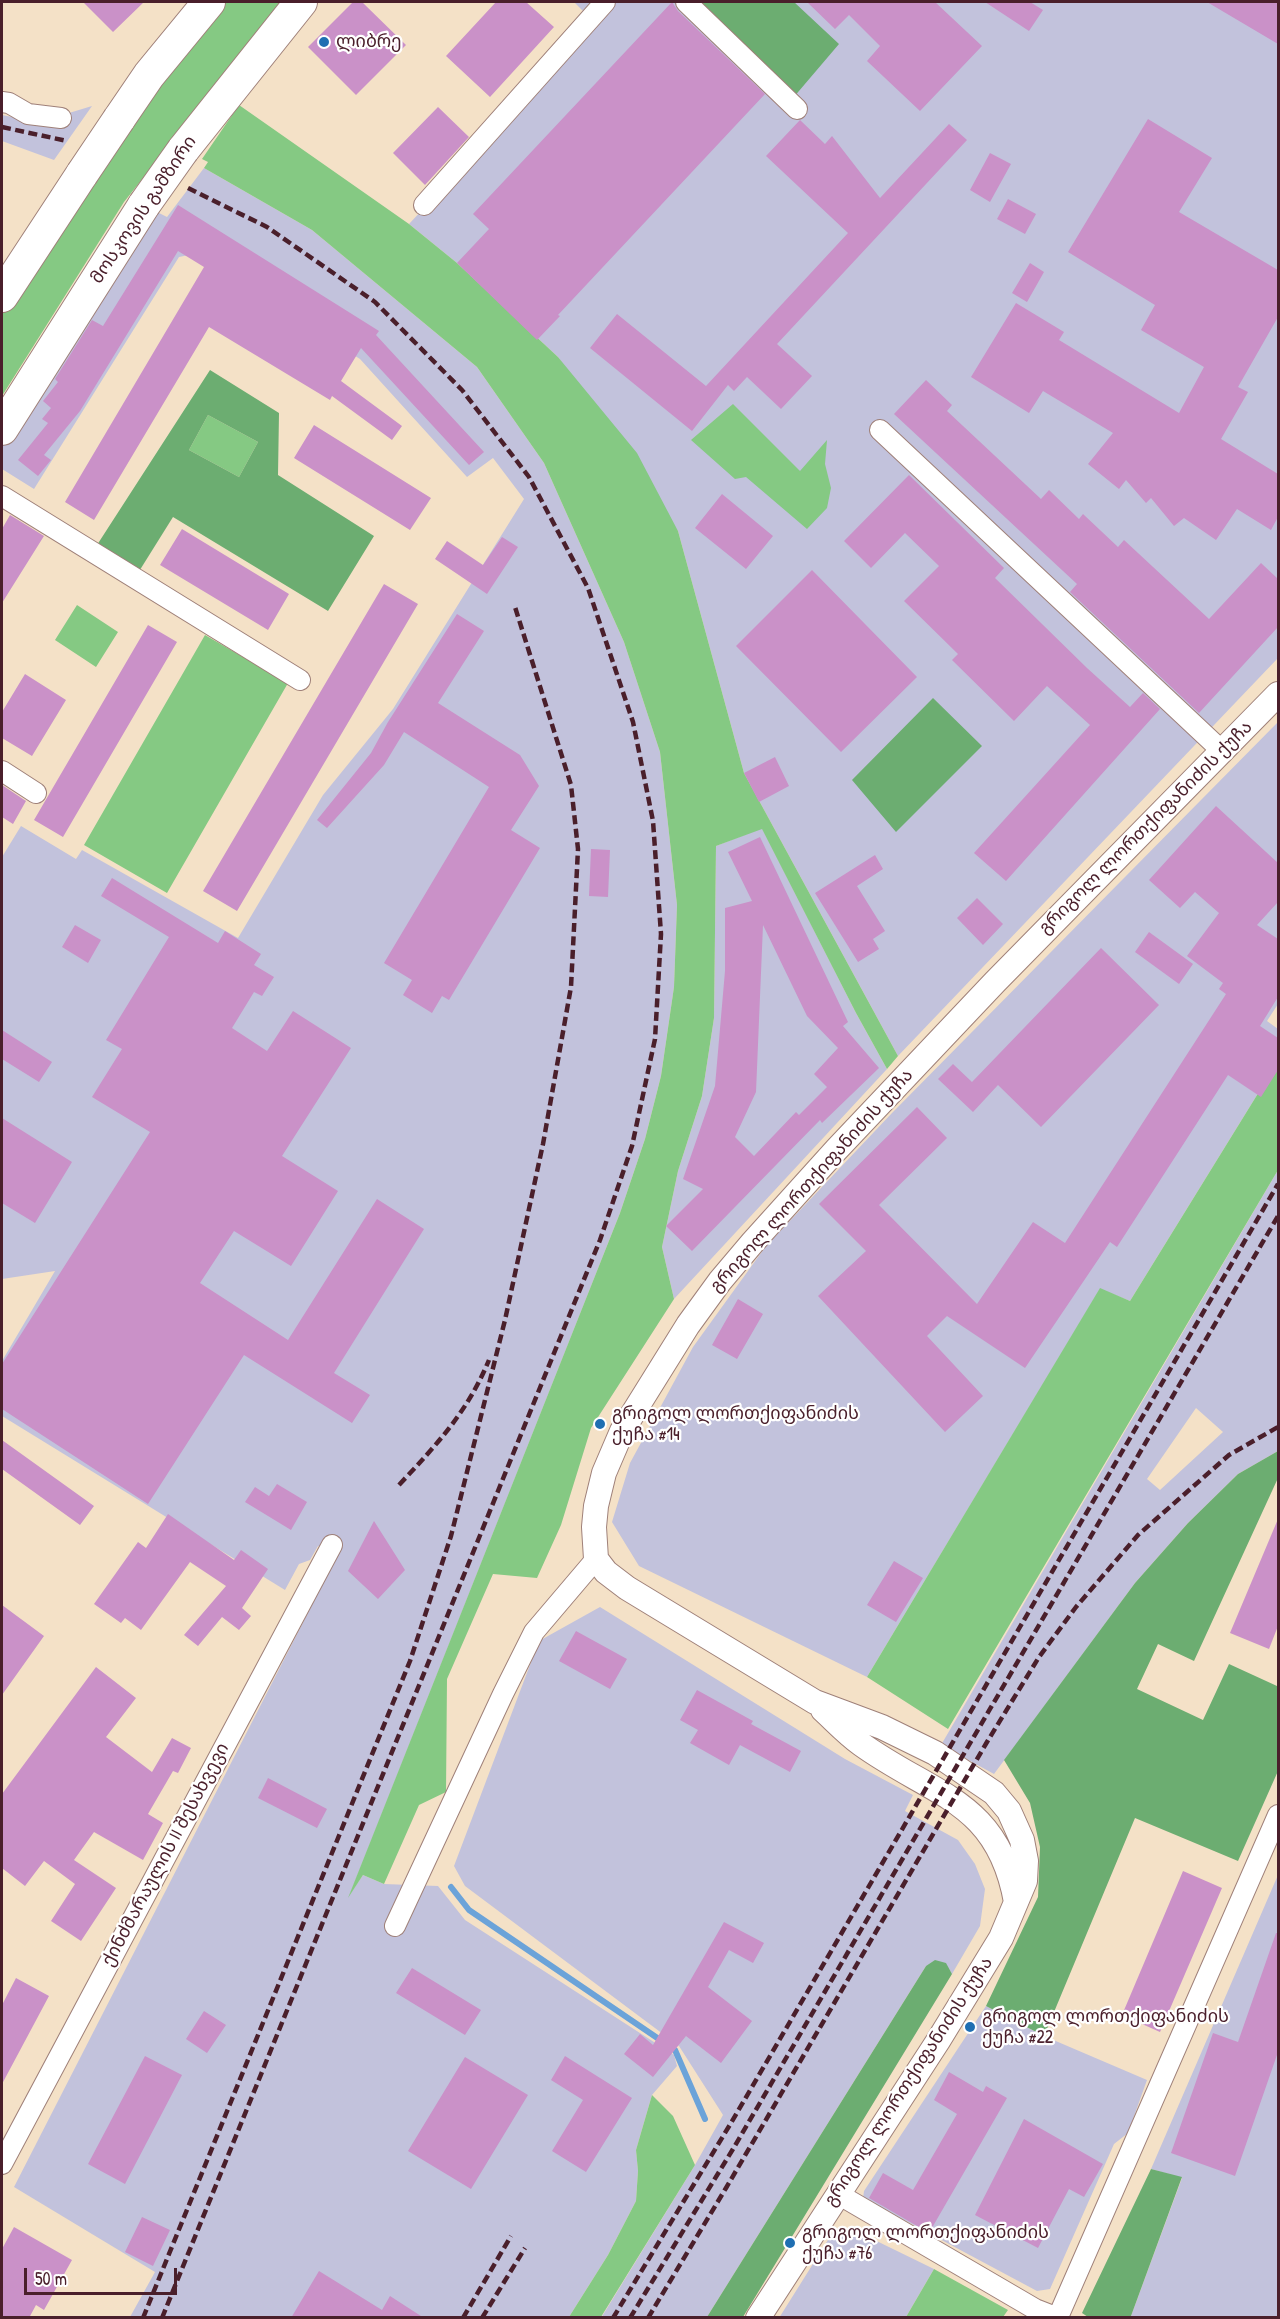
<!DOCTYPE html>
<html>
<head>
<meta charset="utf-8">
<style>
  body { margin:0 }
  #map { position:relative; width:1280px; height:2319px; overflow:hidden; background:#f4e1c7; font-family:"Patrick Hand",sans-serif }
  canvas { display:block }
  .frame { position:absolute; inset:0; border:3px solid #4a1f2b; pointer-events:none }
  .scale { position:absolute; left:24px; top:2268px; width:153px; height:27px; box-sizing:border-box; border:3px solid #4a1f2b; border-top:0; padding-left:8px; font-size:18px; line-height:21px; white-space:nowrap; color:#4a1f2b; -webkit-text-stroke:4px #fff; paint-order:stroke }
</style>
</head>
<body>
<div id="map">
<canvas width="1280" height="2319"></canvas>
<div class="frame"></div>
<div class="scale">50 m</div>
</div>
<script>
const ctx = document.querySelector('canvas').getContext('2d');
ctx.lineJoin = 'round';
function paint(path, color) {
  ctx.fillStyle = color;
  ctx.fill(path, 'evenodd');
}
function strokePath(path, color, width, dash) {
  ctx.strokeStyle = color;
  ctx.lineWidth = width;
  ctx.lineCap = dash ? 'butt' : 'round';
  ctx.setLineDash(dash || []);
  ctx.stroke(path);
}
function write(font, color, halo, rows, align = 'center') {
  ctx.font = font + ' "Patrick Hand","Noto Sans Georgian",sans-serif';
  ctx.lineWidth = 4.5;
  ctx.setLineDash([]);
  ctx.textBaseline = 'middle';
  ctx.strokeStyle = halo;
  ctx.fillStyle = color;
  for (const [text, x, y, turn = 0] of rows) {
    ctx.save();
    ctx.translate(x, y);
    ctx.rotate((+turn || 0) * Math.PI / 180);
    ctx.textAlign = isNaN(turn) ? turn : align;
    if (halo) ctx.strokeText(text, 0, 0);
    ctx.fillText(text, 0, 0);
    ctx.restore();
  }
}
const industrial = new Path2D(`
  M574,2H1278V658L898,1056L744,773L678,531L558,357L457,263L409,224L596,24Z
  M92,106L54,160L2,141V115L17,118L69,113Z
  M204,168L312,230L477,367L544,463L624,642L660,752L677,905L674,987L661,1076L645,1139L620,1213L350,1894L363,1875L384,1884L438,1886L465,1920L674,2055L677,2066L652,2095L636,2150L638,2171L636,2201L608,2255L569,2317H130L155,2272L14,2187L338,1554L318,1546L310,1560L299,1564L285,1590L2,1416V1361L55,1271L2,1279V857L21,826L76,859L82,850L238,938L323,795L393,709L524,499L493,458L467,477L360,359L194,254L179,257L34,489L2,469V438L151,209L167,217Z
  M1278,722V1004L1267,1021L1278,1029V1061L1130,1301L1100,1289L867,1677L639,1566L612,1522L630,1463L693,1347L766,1246L892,1113Z
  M762,828L856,1013L887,1069L674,1299L662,1247L678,1171L702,1096L714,1018L716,846Z
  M1278,1170V1451L1238,1474L1188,1523L1135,1583L994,1774L941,1745ZM1196,1408L1223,1432L1160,1490L1147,1479Z
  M600,1607L845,1759L913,1795L905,1811L958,1840L975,1864L985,1889L980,1926L952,1974L945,1963L926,1966L707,2317L601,2318L695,2165L723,2115L679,2046L465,1886L454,1866L539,1641Z
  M1278,1875V2317L1137,2318L1131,2316L1182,2178L1151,2169Z
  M986,2006L1044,2036L1147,2080L1128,2133L1114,2144L1050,2289L1037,2291L863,2198L864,2191Z
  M852,2229L934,2269L906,2317L779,2318L833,2232Z`);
const green = new Path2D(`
  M226,2H283L124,202L2,396V311L133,119Z
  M239,105L409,224L457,263L558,357L637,453L678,531L744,773L898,1056L887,1069L856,1013L762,829L716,846L714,1018L702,1096L678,1171L662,1247L674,1299L591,1428L561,1525L537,1578L493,1574L447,1679L446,1792L419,1805L384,1884L363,1875L348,1898L620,1213L645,1139L661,1076L674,987L677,905L660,752L624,642L544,463L477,367L312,230L204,168L208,162L202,159Z
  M733,404L800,471L827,440L825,464L831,488L827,508L807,529L746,477L735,479L691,440Z
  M208,415L258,442L239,477L189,450Z
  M77,605L118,632L96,667L55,640Z
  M205,635L288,683L167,893L84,845Z
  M1278,1061V1170L948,1729L867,1677L1100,1288L1130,1301Z
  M652,2095L673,2116L695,2165L601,2317H569L608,2255L636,2201L638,2171L636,2150Z
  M934,2269L1008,2310L1003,2317H906Z`);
const forest = new Path2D(`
  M700,2H794L839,44L793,98Z
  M210,370L279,413L278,475L374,536L328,611L173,517L138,573L97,545ZM208,415L258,442L239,477L189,450Z
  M933,698L982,746L896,832L852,780Z
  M1278,1451V1478L1194,1661L1158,1644L1137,1689L1203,1720L1229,1664L1277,1686L1278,1685V1771L1238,1861L1135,1818L1044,2036L986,2006L1038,1897L1040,1847L1030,1803L1004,1760L1135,1583L1188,1523L1238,1474Z
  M935,1960L946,1963L952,1974L743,2317H707L926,1966Z
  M1151,2169L1182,2177L1131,2316L1127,2318L1088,2317L1082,2313Z`);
const stream = new Path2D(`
  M451,1887L469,1910L675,2050L705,2119`);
const building = new Path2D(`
  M83,2H144L113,32Z
  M353,2H362L406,45L356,95L308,47Z
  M496,2H526L554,27L490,97L446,56Z
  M672,2L678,11L765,94L558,315L560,316L537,340L457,263L489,229L473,214Z
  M807,2H935L982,46L920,111L867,61L880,46L849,15L835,29Z
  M985,2H1030L1043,10L1029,31Z
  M1207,2H1278V44Z
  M438,107L469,137L425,185L393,153Z
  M1148,119L1212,158L1179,212L1278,270V317L1238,387L1248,392L1221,439L1278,474V517L1271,530L1237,509L1216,540L1184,518L1174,526L1151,498L1146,503L1126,480L1119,489L1088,464L1113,433L1043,391L1029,413L971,377L1016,303L1064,332L1059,340L1179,413L1204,367L1141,330L1155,305L1068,252Z
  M800,120L825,144L832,136L880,198L949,124L967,140L777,344L812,376L781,409L747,377L734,391L728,385L692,431L590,348L617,314L706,386L848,233L766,156Z
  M990,153L1011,164L990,202L970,190Z
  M1008,199L1036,214L1025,234L997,219Z
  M178,205L379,331L376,335L484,452L469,465L361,348L341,381L402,426L392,440L332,396L330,400L209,327L94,520L65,502L204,267L178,251L80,411L44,455L51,460L38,476L18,460L48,423L42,419L51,408L43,401L58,382L55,379L92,320L103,326Z
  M1030,263L1044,272L1027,302L1012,293Z
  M926,380L952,405L947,411L1041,499L1049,490L1079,519L1083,514L1118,547L1124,540L1209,619L1261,563L1278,579V627L1199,713L1070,592L1077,584L894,414Z
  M314,425L431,498L410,530L294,458Z
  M909,475L1004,568L995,578L1087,668L1130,707L1143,693L1160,709L1006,881L974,853L1090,725L1047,686L1014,721L952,660L958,654L904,601L939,566L905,533L871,568L844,541Z
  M722,494L773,536L746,569L695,528Z
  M10,515L44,536L2,603V529Z
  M182,529L289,594L268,630L160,565Z
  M502,537L518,547L487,594L435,559L447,541L483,565Z
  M812,570L917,677L841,752L736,646Z
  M384,584L418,604L237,911L203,891Z
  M457,614L484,631L438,703L520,755L539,786L511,830L540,848L449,1000L442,996L432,1013L403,995L412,980L384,963L489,787L404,732L384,765L327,828L317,820L371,753L388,722Z
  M148,625L177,642L63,837L34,820Z
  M25,674L66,700L32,756L2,738V712Z
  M775,757L789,786L759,802L744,773Z
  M2,785L26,801L13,824L2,817Z
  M1216,806L1278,863V902L1257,925L1278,939V997L1260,1026L1278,1038V1070L1261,1097L1228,1075L1117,1247L1110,1242L1025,1368L947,1316L927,1336L983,1396L945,1432L818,1296L866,1251L819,1204L917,1107L947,1138L879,1205L977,1304L1033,1222L1065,1243L1226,994L1219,989L1223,983L1187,956L1219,913L1195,892L1180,908L1149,880Z
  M760,837L848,1022L843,1026L879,1068L822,1123L820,1120L692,1251L666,1226L703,1189L683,1179L715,1086L725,971V908L752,901L728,852ZM763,925L807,1016L838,1048L814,1074L827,1087L799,1115L796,1112L754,1156L735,1137L756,1092Z
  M591,849L610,850L608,897L589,896Z
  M875,855L883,869L857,886L885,931L873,939L879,949L858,962L815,893Z
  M112,878L218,943L225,931L261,954L254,965L274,977L262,996L254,992L232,1028L267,1051L293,1011L351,1048L282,1156L338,1191L291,1266L234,1231L200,1283L288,1340L377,1199L424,1229L334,1373L370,1395L352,1423L244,1355L148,1504L2,1409V1364L150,1132L92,1097L122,1049L106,1040L169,937L101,896Z
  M977,898L1003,924L983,945L957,918Z
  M75,925L101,940L88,963L62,947Z
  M1149,932L1193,964L1179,984L1135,952Z
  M1101,948L1159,1005L1041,1127L998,1085L973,1112L938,1079L953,1064L972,1082Z
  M2,1030L52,1062L39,1082L2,1059Z
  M2,1118L72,1162L35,1223L2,1203Z
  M738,1299L763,1314L737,1359L712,1345Z
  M2,1440L94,1506L80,1525L2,1469Z
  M277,1484L307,1502L291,1530L245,1502L255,1487L269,1496Z
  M168,1514L234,1560L241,1550L268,1569L242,1608L251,1616L239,1630L222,1617L198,1646L184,1635L226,1586L190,1562L141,1630L125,1618L121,1623L94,1604L138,1542L146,1548Z
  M1278,1519V1626L1269,1649L1230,1633Z
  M374,1521L405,1570L378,1599L348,1571Z
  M894,1561L923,1578L896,1622L867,1605Z
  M2,1605L44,1636L2,1695Z
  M576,1631L627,1659L610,1689L559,1661Z
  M96,1667L136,1698L106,1737L152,1772L172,1738L191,1748L178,1773L173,1771L148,1814L163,1823L143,1860L94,1832L74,1860L116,1888L81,1941L51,1921L75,1884L44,1861L25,1886L2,1868V1794Z
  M697,1690L753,1721L751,1724L801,1751L790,1772L740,1745L729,1765L690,1743L698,1730L680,1720Z
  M268,1778L327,1809L317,1828L258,1798Z
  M1183,1871L1222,1888L1160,2032L1122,2015Z
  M724,1922L764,1943L753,1963L729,1950L708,1987L752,2021L721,2063L686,2036L653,2077L624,2054L640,2034L653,2045Z
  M1276,1933H1278V2052L1235,2176L1171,2153L1213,2033L1238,2042Z
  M412,1968L481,2010L465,2035L396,1993Z
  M16,1978L49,1996L2,2084V2005Z
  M204,2011L226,2025L207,2053L186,2039Z
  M145,2056L182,2075L125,2184L88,2164Z
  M565,2056L632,2098L586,2172L552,2151L583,2100L551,2080Z
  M465,2057L528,2095L471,2189L408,2151Z
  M949,2072L983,2092L986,2086L1007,2098L929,2233L869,2198L883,2173L913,2190L957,2114L934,2100Z
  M1024,2119L1103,2164L1084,2197L1069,2189L1038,2248L975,2215Z
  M142,2217L170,2230L153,2266L125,2252Z
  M14,2227L72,2260L44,2310L36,2305L29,2318H2V2249Z
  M319,2271L382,2310L390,2296L424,2318H291Z`);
const minor = new Path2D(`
  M686,2L797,109
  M2,102L9,103L28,114L61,118
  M424,205L605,2
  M880,430L1222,751
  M2,496L300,680
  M2,771L36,793
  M395,1926L503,1694L534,1632L596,1559
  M2,2164L332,1545
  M838,2194L1035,2309L1058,2318
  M1058,2317L1278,1815`);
const tertiary = new Path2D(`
  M823,1710C835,1721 847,1734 861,1744C933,1796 998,1800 1016,1902
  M758,2318L938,2041L1001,1938L1025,1881L1026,1861L1022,1840L1009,1811L994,1793L935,1753L882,1727L815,1702L627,1588L606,1572L596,1559L594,1527L596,1506L604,1473L622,1431L688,1325L720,1281L753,1242L836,1150L995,982L1278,694`);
const primary = new Path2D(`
  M119,119L149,75L209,2
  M183,150L301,2
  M2,296L82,174
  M2,429L144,205`);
const rail = new Path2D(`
  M2,127L67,141
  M399,1485C437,1444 467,1413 489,1360
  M143,2318L410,1661L451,1536L505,1320L543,1144L571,987L578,849L571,785L515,607
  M162,2318L600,1240L632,1146L655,1039L661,934L653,821L633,722L588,588L529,477L462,390L375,302L267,227L188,188
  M463,2318L511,2236
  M482,2318L525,2248
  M613,2318L731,2123L1278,1184
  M630,2318L733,2149L1278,1216
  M648,2318L726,2188L987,1742L1039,1657L1076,1607L1138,1535L1229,1455L1278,1427`);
const primaryBridge = new Path2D(`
  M82,174L119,119
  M144,205L183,150`);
const markers = [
  [324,42,6,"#1f6fb2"],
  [600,1424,6,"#1f6fb2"],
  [970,2027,6,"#1f6fb2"],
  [790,2243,6,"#1f6fb2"]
];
const poiNames = [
  ["ლიბრე",336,42],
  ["გრიგოლ ლორთქიფანიძის",612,1414],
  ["ქუჩა #14",612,1435],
  ["გრიგოლ ლორთქიფანიძის",982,2017],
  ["ქუჩა #22",982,2038],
  ["გრიგოლ ლორთქიფანიძის",802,2233],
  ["ქუჩა #76",802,2254]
];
const streetNames = [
  ["მოსკოვის გამზირი",144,210,-56],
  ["გრიგოლ ლორთქიფანიძის ქუჩა",1146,828,-45],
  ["გრიგოლ ლორთქიფანიძის ქუჩა",812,1181,-48],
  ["ქინძმარაულის II შესახვევი",166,1855,-62],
  ["გრიგოლ ლორთქიფანიძის ქუჩა",909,2082,-57]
];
paint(industrial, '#c2c2dc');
paint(green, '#85c983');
paint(forest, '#6cad71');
strokePath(stream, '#6ba3d9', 6);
paint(building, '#ca91c8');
strokePath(minor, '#9f8079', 22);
strokePath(tertiary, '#9f8079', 26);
strokePath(primary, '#9f8079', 34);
strokePath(minor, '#fff', 20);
strokePath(tertiary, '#fff', 24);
strokePath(primary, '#fff', 32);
strokePath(rail, '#4a1f2b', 4.5, [9, 4.5]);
strokePath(primaryBridge, '#9f8079', 34, []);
strokePath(primaryBridge, '#fff', 32);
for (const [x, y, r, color] of markers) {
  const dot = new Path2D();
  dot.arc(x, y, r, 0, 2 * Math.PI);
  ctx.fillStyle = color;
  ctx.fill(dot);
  strokePath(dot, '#fff', 2);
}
write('18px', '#4a1f2b', '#fff', poiNames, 'left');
write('18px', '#4a1f2b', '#fff', streetNames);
</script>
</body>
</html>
